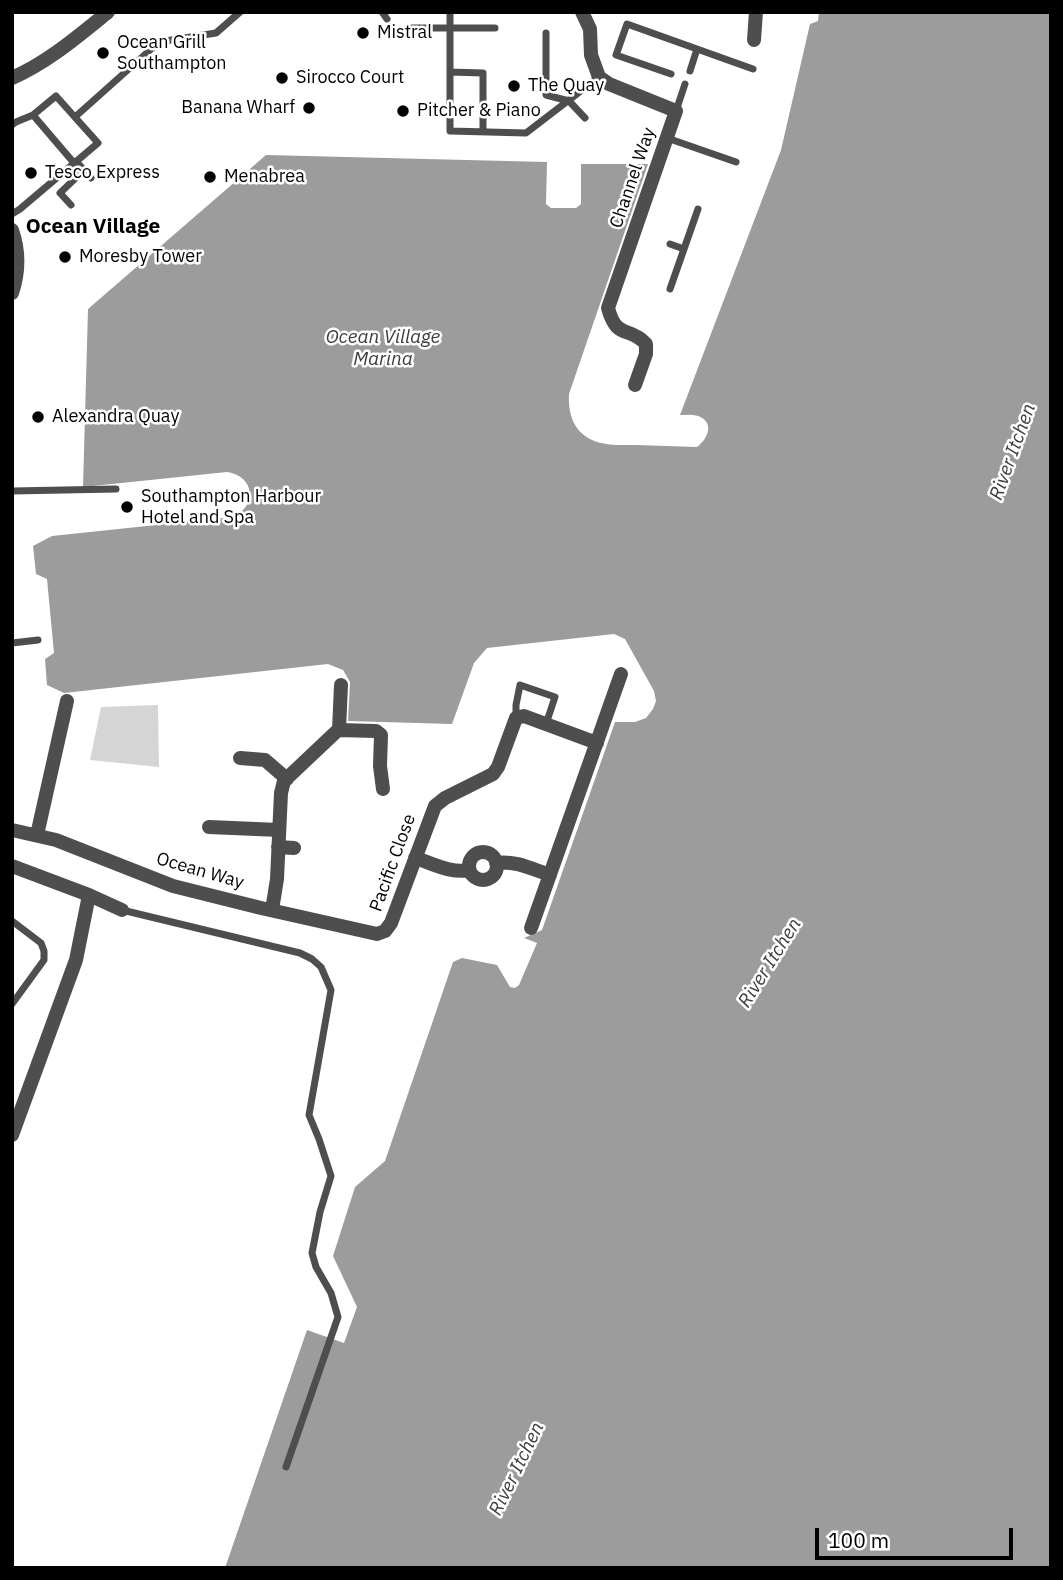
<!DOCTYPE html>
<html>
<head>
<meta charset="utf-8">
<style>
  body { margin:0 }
  #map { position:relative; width:1063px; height:1580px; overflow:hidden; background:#fff; font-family:"IBM Plex Sans",sans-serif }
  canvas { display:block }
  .frame { position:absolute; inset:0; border:14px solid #000; pointer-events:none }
  .scale { position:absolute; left:815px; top:1528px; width:198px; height:32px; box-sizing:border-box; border:4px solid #000; border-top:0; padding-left:9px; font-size:21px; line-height:24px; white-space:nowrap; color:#000; -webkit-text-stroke:5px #fff; paint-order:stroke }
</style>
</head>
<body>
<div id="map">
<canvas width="1063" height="1580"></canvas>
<div class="frame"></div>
<div class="scale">100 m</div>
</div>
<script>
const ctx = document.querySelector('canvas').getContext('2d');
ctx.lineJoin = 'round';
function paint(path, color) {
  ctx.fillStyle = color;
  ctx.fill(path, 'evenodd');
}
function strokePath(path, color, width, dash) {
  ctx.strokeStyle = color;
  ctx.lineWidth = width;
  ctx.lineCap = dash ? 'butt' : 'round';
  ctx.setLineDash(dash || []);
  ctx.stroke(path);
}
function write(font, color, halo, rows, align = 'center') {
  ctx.font = font + ' "IBM Plex Sans",sans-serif';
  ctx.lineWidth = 5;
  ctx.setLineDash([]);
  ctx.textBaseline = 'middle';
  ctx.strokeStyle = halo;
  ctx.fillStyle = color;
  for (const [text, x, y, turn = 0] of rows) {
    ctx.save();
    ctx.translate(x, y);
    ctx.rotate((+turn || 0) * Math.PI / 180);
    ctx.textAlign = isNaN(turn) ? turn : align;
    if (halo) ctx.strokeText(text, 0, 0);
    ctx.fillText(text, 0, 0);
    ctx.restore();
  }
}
const green = new Path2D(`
  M158,705L159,767L90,760L101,707Z`);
const water = new Path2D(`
  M819,12H1051V1568H225L307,1330L344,1343L357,1307L333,1256L355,1187L385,1161L453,962L462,958L497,965L510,987L515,988L519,985L537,943L524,938L542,930L615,722H635L646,718L653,709L656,701L654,691L625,639L614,634L487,648L474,663L452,724L348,721L350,682L343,670L328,664L64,693L47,685L45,659L54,653L47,579L36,574L33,546L52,536L232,517C258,507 255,476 227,472L83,487L88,309L266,155L547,162L546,204L551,208H576L581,204V164H648L569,394C568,413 573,431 592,440C605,446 622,445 636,445C656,446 676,446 697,447C708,439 715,422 698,416C692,414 686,415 680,415L781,150L810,24L818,21Z`);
const service = new Path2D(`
  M382,12L387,19
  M450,12V131L526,133L599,77
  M412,28H495
  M546,33V95L569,101L585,118
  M690,71L697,49
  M450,72L483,73V132
  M671,74L616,55L627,24L753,69
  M676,111L685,84
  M75,117L159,42L216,33L240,12
  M12,125L16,122L33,115
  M667,138L736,162
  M76,161L91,178
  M71,205L60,193L84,170
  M12,214L20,209L98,143L56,96L33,115L74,163
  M670,244L684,249
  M670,289L698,209
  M12,491L116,489
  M12,643L38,640
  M516,717V705L520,685L555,697L546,724
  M122,910L300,953L312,959L321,967L331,990L309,1115L319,1139L331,1176L320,1212L312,1253L316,1267L331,1293L338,1317L286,1467
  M12,921L41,943L44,951V960L12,1004`);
const minor = new Path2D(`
  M582,12L590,29L591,55L599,77L609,84L676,111L608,308C617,341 629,325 646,344V354L635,385
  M754,40L756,12
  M12,230C19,250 19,272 12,293
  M339,730L341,685
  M240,758L265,760L287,779
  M209,827L279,830
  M12,830L56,840L173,886L261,908L377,934L385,931L391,923L435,806L445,798L493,774L498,767L516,718L524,716L597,743
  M37,835L67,701
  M278,847L294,848
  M469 866a14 14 0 1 1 28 0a14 14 0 1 1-28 0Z
  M415,858C432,863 451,874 469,870
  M496,863C515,860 532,869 550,875
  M12,866L89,895L122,910
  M272,910L277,879L281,793L284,781L338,730L376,731L381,735L380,766L383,789
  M531,928L621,674
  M12,1135L76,960L89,895`);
const tertiary = new Path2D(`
  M12,78C48,62 77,37 108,12`);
const markers = [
  [363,33,7,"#000"],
  [103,53,7,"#000"],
  [282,78,7,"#000"],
  [514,86,7,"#000"],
  [309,108,7,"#000"],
  [403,111,7,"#000"],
  [31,173,7,"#000"],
  [210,177,7,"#000"],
  [65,257,7,"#000"],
  [38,417,7,"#000"],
  [127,507,7,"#000"]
];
const poiNames = [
  ["Mistral",377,33],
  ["Ocean Grill",117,43],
  ["Southampton",117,64],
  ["Sirocco Court",296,78],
  ["The Quay",528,86],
  ["Banana Wharf",295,108,"right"],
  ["Pitcher & Piano",417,111],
  ["Tesco Express",45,173],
  ["Menabrea",224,177],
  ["Moresby Tower",79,257],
  ["Alexandra Quay",52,417],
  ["Southampton Harbour",141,497],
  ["Hotel and Spa",141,518]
];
const streetNames = [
  ["Channel Way",633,178,-71],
  ["Pacific Close",393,863,-70],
  ["Ocean Way",200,871,16]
];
const waterNames = [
  ["Ocean Village",383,338],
  ["Marina",383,360],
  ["River Itchen",1013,452,-70],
  ["River Itchen",770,963,-58],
  ["River Itchen",517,1469,-64]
];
const quarterNames = [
  ["Ocean Village",93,227]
];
paint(green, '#d5d5d5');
paint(water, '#9c9c9c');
strokePath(service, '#4e4e4e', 7);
strokePath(minor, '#4e4e4e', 14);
strokePath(tertiary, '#4e4e4e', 14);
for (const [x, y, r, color] of markers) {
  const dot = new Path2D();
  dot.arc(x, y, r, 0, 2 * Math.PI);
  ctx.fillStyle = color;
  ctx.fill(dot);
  strokePath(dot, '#fff', 2.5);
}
write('18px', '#000', '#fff', poiNames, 'left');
write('18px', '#000', '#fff', streetNames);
write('italic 19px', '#3d3d3d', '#fff', waterNames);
write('bold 21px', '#000', '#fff', quarterNames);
</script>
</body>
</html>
